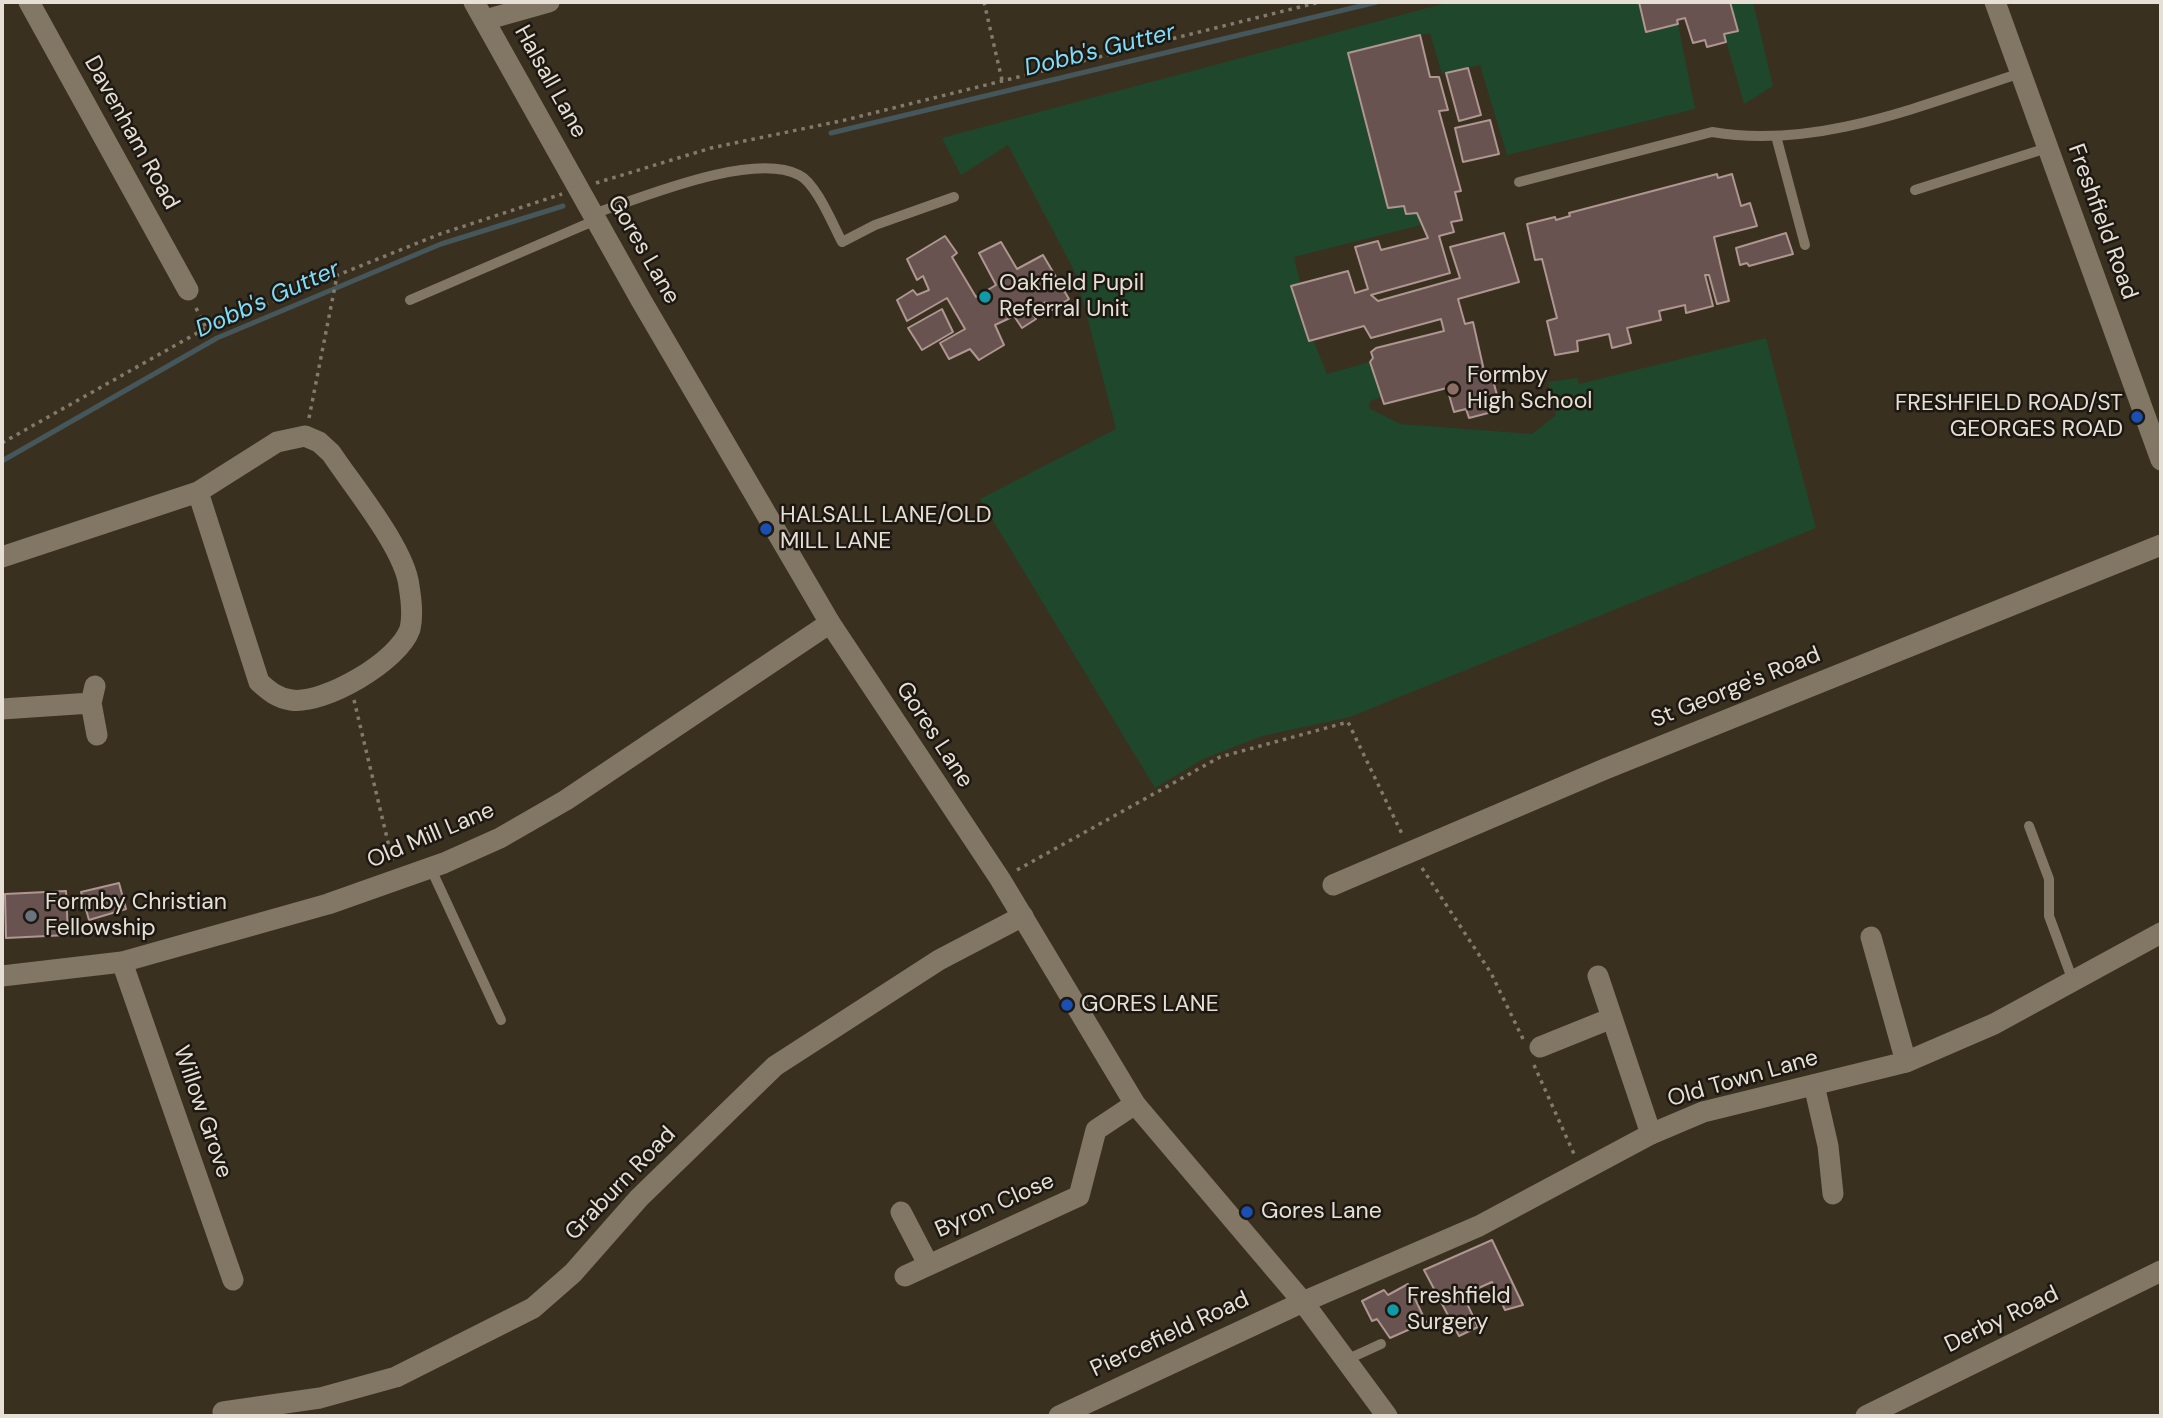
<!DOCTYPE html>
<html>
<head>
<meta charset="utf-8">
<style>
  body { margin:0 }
  #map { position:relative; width:2163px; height:1418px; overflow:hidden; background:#3a3020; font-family:"DM Sans",sans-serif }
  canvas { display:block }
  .frame { position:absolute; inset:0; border:4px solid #e5dfd5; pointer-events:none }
</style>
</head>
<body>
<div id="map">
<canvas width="2163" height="1418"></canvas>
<div class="frame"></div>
</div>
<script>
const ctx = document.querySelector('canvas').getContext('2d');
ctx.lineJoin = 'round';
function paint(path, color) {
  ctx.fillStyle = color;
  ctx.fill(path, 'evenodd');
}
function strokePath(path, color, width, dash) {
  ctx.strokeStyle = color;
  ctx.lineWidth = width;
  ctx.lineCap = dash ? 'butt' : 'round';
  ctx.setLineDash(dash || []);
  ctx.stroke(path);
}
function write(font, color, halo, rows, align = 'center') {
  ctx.font = font + ' "DM Sans",sans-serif';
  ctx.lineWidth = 5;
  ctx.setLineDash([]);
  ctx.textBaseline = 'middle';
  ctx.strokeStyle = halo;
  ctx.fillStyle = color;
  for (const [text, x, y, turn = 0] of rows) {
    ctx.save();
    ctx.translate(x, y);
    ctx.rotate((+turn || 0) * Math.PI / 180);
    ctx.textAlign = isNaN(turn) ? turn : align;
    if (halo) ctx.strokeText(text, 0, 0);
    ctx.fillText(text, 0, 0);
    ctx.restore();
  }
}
const green = new Path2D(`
  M1450,2H1639L1646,32L1678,24L1695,109L1507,155L1480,65L1442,74L1430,33L1348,53L1388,208L1404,206L1406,214L1417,213L1421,225L1294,257L1300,283L1292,287L1308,340L1313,339L1327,374L1370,362L1381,397L1370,401L1369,408L1400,424L1532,434L1556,415L1548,382L1577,378L1579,384L1766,338L1816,528L1350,717L1262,736L1203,759L1155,788L980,499L1116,429L1076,274L1008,145L961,175L942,138Z
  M1730,2H1753L1773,86L1744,104L1724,34L1738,30Z`);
const stream = new Path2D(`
  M831,133L1377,2
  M2,461L217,338L441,244L563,206`);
const building = new Path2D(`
  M1639,2H1730L1738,31L1724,34L1726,42L1707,47L1705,40L1693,43L1685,18L1677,20L1678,24L1646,32Z
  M1420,35L1430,77H1439L1448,110L1439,111L1461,191L1455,192L1462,220L1451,222L1454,232L1439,236L1450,273L1371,295L1378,301L1460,278L1450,247L1504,233L1519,282L1458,299L1465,324L1473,322L1485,375L1488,382L1493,380L1498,399L1493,400L1496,411L1469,418L1466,409L1454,412L1447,388L1384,404L1370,362L1373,358L1371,352L1376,348L1444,331L1441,319L1371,338L1364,326L1309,341L1291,286L1348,271L1355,293L1368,289L1355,247L1378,241L1381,250L1428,238L1417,213L1406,214L1404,206L1388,208L1348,53Z
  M1468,68L1481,115L1459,121L1446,73Z
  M1490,120L1499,154L1463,162L1455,128Z
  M1717,174L1718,178L1732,174L1741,206L1750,203L1757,226L1714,237L1729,301L1717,304L1709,275H1705L1713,306L1686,313L1685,305L1659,311L1661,320L1627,328L1631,343L1612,348L1609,334L1577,341L1578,351L1555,355L1547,321L1557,318L1542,259L1535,260L1527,224L1555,217L1556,220L1570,216L1569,213Z
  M1786,233L1793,254L1749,266L1747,263L1740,265L1736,248Z
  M945,236L957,253L952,257L976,297L996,285L979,253L1001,242L1017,269L1043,255L1069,299L1052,310L1048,302L1029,306L1036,319L1022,328L1014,316L995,325L1004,345L979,360L970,349L949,359L940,343L965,329L947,298L907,321L897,300L913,290L917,295L929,290L923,276L917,280L907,259Z
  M942,309L953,332L922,350L908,328Z
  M119,883L126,909L89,920L81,892Z
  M66,891L68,935L6,938L5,894Z
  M1492,1240L1523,1305L1505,1310L1492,1282L1463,1295L1478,1327L1459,1336L1424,1270Z
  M1408,1284L1426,1322L1390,1338L1377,1319L1372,1321L1362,1301L1384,1290L1388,1295Z`);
const path = new Path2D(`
  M984,2L1002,80
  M596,183L711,148L845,120L1320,2
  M196,308L206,328
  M309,418L337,276
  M2,443L206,328L440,234L562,194
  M354,700L393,863
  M1422,868L1491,973L1523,1039
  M1017,870L1220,757L1348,722L1402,834
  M1534,1065L1574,1154`);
const lane = new Path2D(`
  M1776,136L1805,245
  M1519,182L1712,132C1817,150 1922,105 2021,73
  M1915,190L2047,148
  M593,214C641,198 752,151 799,175C816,183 833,225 842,242L875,225L954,197
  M410,300L596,220
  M2029,826L2049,879V916L2073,981
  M431,869L501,1020
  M1346,1360L1381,1344`);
const street = new Path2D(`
  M29,2L188,290
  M485,20L549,2
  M2,557L198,492L277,442L305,436L319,442L331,453C353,486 405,549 409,586C411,598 413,617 410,629C399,661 324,705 291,700C277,698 269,691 259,682L198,492
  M95,686L91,703L97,735
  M2,709L91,703
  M1333,885L1605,769L2161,545
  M1871,937L1906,1062
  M122,962L233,1280
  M2,976L122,962L328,904L444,863L500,838L566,800L830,623
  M1598,976L1651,1134
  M1540,1047L1612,1018
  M1814,1085L1828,1146L1833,1194
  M901,1212L928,1264
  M905,1276L1079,1196L1096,1130L1135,1104
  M223,1412L320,1398L396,1377L533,1308L573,1273L639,1198L775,1066L939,960L1023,916
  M1866,1416L2161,1271`);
const secondary = new Path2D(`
  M474,2L641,300L830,623L1000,879L1135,1104L1303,1302L1387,1416
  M1995,2L2161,460
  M1059,1416L1303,1302L1479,1226L1651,1134L1703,1112L1906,1062L1994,1024L2161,933`);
const markers = [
  [985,297,7,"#0f9aa8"],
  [1453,389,7,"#8d6e63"],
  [2137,417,7,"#1a4fb4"],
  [766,529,7,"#1a4fb4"],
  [31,916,7,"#6b7280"],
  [1067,1005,7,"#1a4fb4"],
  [1247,1212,7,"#1a4fb4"],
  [1393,1310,7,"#0f9aa8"]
];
const streetNames = [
  ["Halsall Lane",550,82,61],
  ["Davenham Road",131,133,61],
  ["Freshfield Road",2102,222,70],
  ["Gores Lane",643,250,60],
  ["St George's Road",1736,688,-22],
  ["Gores Lane",934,735,57],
  ["Old Mill Lane",431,836,-23],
  ["Old Town Lane",1743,1079,-16],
  ["Willow Grove",202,1112,71],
  ["Graburn Road",621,1184,-46],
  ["Byron Close",995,1206,-24],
  ["Derby Road",2002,1320,-26],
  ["Piercefield Road",1170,1335,-25]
];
const poiNames = [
  ["Oakfield Pupil",999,284],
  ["Referral Unit",999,310],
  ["Formby",1467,376],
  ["High School",1467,402],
  ["FRESHFIELD ROAD/ST",2123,404,"right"],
  ["GEORGES ROAD",2123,430,"right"],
  ["HALSALL LANE/OLD",780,516],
  ["MILL LANE",780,542],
  ["Formby Christian",45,903],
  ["Fellowship",45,929],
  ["GORES LANE",1081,1005],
  ["Gores Lane",1261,1212],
  ["Freshfield",1407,1297],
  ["Surgery",1407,1323]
];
const waterNames = [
  ["Dobb's Gutter",1100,51,-14],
  ["Dobb's Gutter",268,300,-24]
];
paint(green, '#1e472c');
strokePath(stream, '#45575a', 5);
paint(building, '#695350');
strokePath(building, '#ae9691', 2);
strokePath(path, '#827a6d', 3.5, [3.5, 5]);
strokePath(lane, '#827765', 10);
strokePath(street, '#827765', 21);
strokePath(secondary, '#827765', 21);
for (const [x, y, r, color] of markers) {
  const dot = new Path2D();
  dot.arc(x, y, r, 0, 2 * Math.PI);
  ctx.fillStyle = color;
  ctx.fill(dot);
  strokePath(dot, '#1d1811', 2.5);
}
write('23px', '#e5dfd5', '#1d1811', streetNames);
write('23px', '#e5dfd5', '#1d1811', poiNames, 'left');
write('italic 24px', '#7eddfa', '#1d1811', waterNames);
</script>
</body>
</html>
